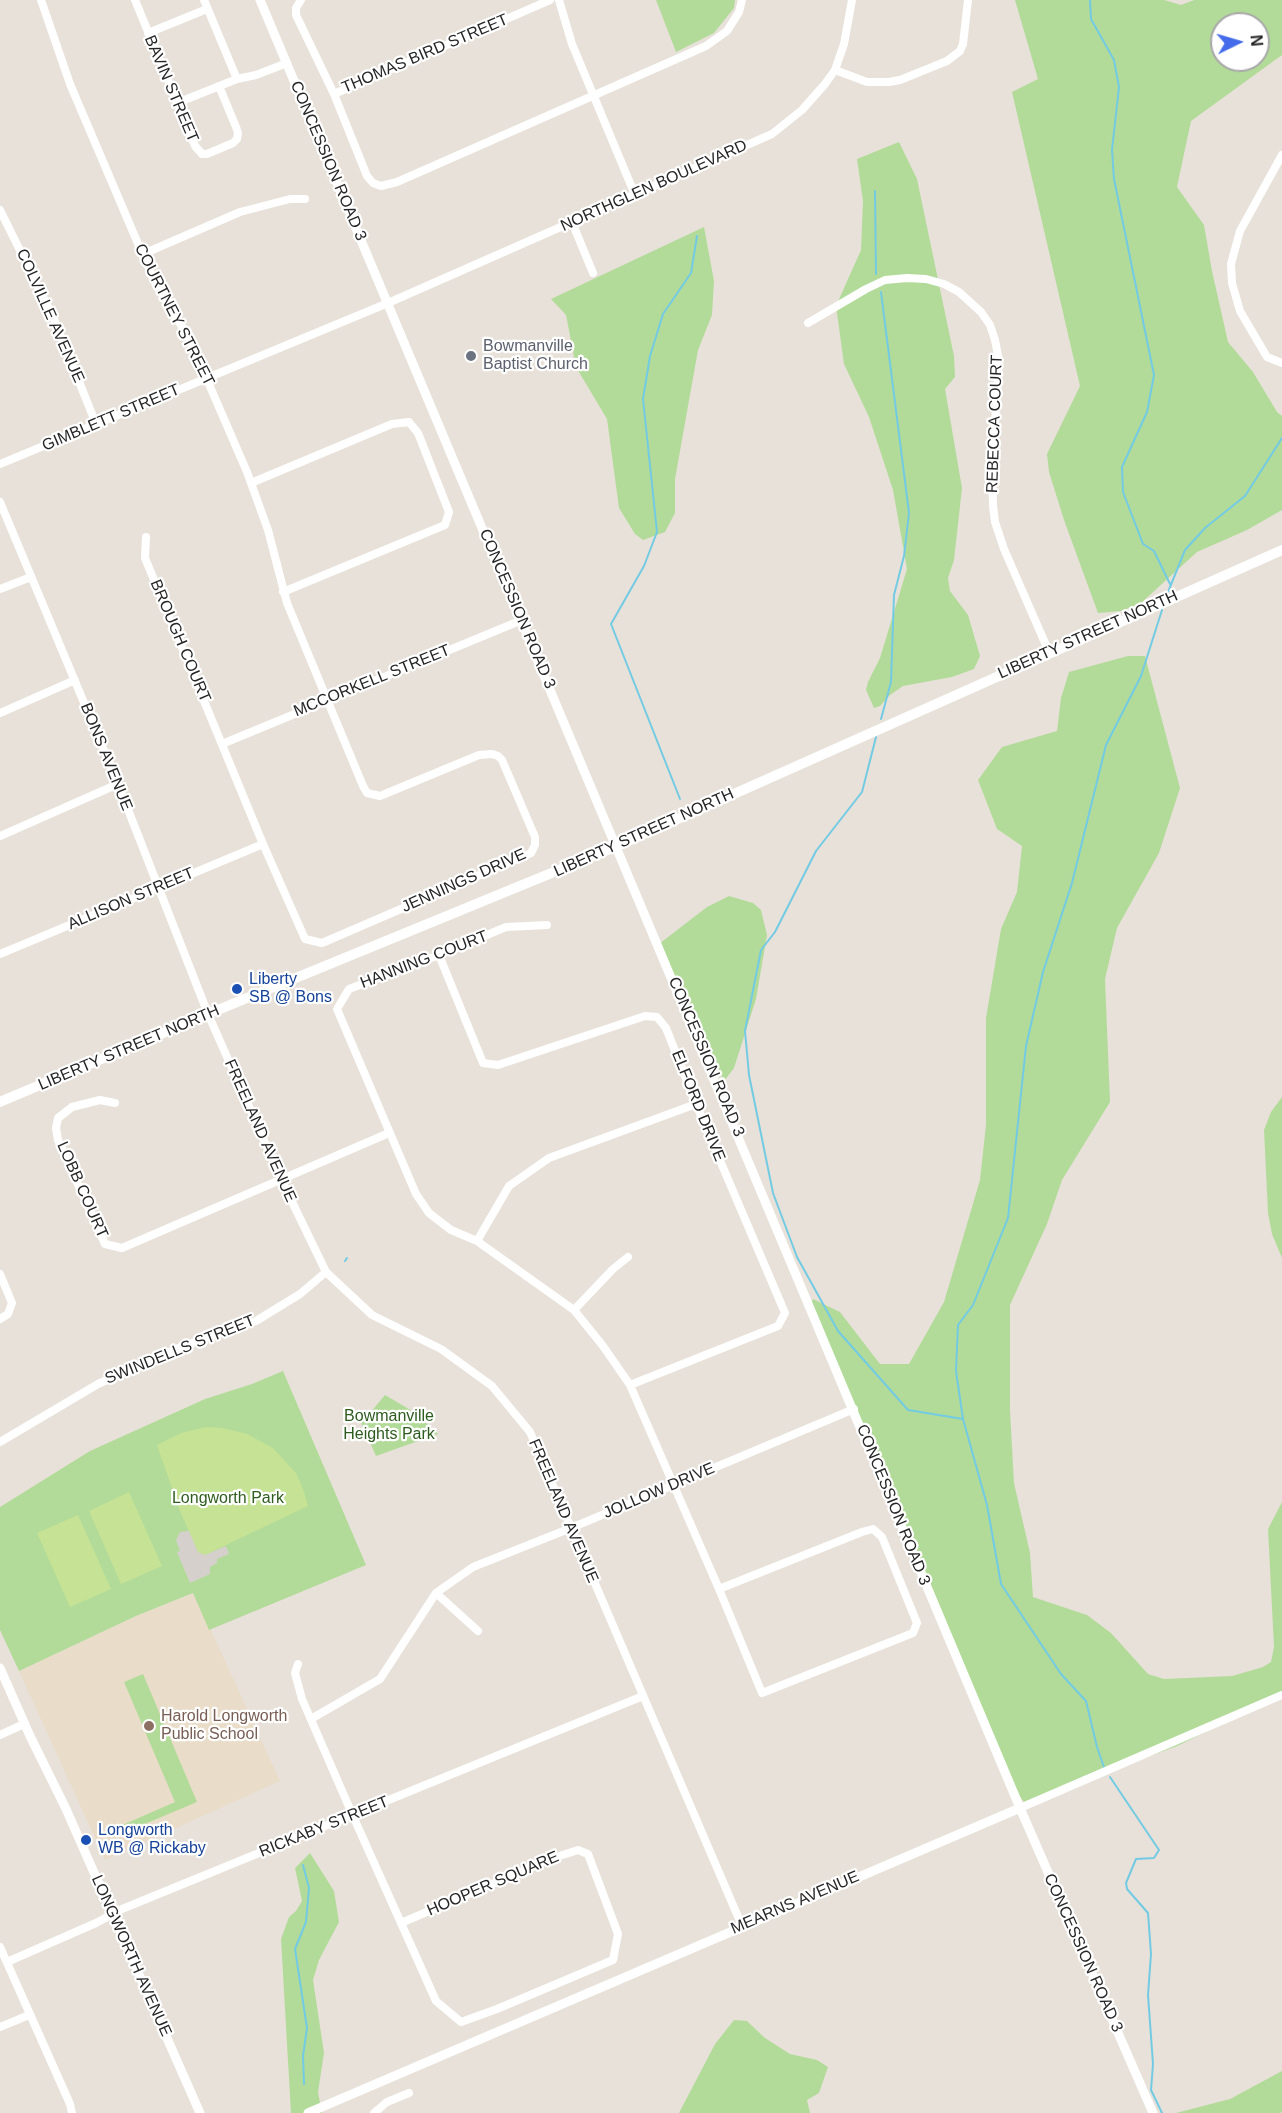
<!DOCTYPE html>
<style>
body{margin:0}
#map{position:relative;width:1282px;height:2113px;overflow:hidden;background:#e8e1d9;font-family:Arial,sans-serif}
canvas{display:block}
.north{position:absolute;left:1210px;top:12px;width:60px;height:60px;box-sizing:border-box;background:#fff;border:2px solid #a8a8a8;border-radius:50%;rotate:85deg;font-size:16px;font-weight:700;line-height:24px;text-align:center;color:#262626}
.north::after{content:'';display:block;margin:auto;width:21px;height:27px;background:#446bea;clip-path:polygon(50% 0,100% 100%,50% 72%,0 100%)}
</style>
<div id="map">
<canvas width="1282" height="2113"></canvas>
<div class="north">N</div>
</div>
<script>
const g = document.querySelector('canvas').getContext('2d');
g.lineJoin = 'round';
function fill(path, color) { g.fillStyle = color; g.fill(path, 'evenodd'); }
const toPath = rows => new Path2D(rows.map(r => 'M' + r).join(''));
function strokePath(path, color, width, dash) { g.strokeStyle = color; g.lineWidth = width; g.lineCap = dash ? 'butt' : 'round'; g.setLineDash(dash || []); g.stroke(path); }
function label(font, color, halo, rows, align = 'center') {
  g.font = font + ' Arial,sans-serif'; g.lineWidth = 4.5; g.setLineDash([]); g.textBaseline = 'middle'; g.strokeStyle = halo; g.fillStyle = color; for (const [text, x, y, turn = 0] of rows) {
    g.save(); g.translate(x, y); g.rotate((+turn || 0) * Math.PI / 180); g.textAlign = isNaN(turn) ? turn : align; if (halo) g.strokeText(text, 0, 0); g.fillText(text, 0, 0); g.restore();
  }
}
const education = toPath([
 [194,1593,280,1781,105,1860,19,1671,136,1616]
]);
const green = toPath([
 [656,0,735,0,734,8,714,33,676,52],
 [1015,0,1164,0,1181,5,1194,0,1282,0,1282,55,1191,121,1177,187,1204,225,1212,271,1228,342,1253,372,1277,412,1282,416,1282,510,1247,530,1197,552,1140,604,1121,611,1098,613,1064,520,1049,472,1047,454,1080,386,1012,92,1038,79],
 [1222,24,1258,24,1258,60,1222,60],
 [899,142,917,179,954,356,955,377,945,389,962,488,954,560,948,578,950,591,968,615,980,656,974,669,952,677,903,686,890,695,880,706,874,708,866,690,868,682,880,658,907,569,893,490,869,417,844,364,836,306,861,250,863,201,857,159],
 [704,227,714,281,712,315,698,350,675,479,675,513,665,532,643,540,635,534,619,508,607,419,576,367,566,315,551,299],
 [1128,656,1145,656,1180,788,1159,853,1117,928,1105,979,1110,1102,1062,1180,1047,1224,1010,1305,1010,1411,1014,1483,1030,1553,1033,1597,1087,1615,1111,1633,1148,1674,1164,1679,1232,1676,1263,1667,1271,1662,1274,1647,1268,1529,1282,1502,1282,1695,1177,1746,1025,1803,1016,1792,807,1312,813,1299,840,1312,880,1364,909,1364,944,1302,980,1180,986,1125,986,1018,1001,929,1017,892,1022,846,997,829,978,780,1002,747,1057,731,1061,698,1069,672],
 [729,896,753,903,761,910,767,935,756,999,734,1068,724,1081,659,944,707,907],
 [1282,1097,1282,1258,1272,1234,1268,1213,1264,1130,1271,1112],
 [283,1371,366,1565,209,1630,193,1593,136,1616,19,1671,0,1630,0,1507,90,1451,205,1399,252,1384],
 [385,1395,414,1412,438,1434,376,1456,359,1418,370,1413],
 [143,1674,197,1802,114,1837,111,1830,175,1802,124,1682],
 [310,1853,334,1891,339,1922,319,1960,313,1980,324,2053,318,2092,322,2113,291,2113,281,1939,289,1917,296,1911,302,1901,295,1868],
 [734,2020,747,2021,765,2038,790,2054,817,2060,828,2067,819,2093,807,2100,810,2113,679,2113,715,2044],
 [1282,2071,1282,2112,1280,2113,1176,2113,1230,2099]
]);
const pitch = toPath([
 [206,1427,223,1428,247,1434,273,1448,296,1473,303,1489,308,1506,205,1555,198,1552,180,1511,157,1445,181,1433],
 [129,1492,162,1566,121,1584,89,1511],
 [78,1515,111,1589,70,1607,37,1533]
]);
const plaza = toPath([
 [189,1531,198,1552,205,1555,226,1546,229,1554,217,1559,217,1563,210,1567,210,1574,190,1583,177,1552,180,1551,176,1540,180,1532]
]);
const stream = toPath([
 [1090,0,1091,19,1114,60,1119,87,1112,150,1114,179,1154,375,1147,412,1122,467,1123,492,1143,544,1154,551,1170,584],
 [875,191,876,274],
 [1168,592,1185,550,1205,528,1245,496,1282,438],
 [881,719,891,682,894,595,904,556,909,513,881,292],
 [876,737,862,792,816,851,775,932,761,950,745,1031,749,1075,773,1193,797,1257,838,1331,908,1410,963,1419],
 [680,799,611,624,644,566,657,532,643,399,650,356,663,314,691,273,697,236],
 [345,1261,347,1258],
 [1105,1770,1097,1747,1086,1701,1061,1674,1001,1584,987,1505,963,1419,956,1371,958,1325,973,1305,1008,1218,1026,1046,1043,972,1072,883,1106,745,1141,676,1162,610],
 [1110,1777,1159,1850,1154,1858,1136,1859,1126,1883,1127,1889,1148,1913,1151,1954,1148,1995,1153,2064,1151,2090,1162,2113],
 [303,1865,309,1888,306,1922,295,1949,307,2028,303,2056,304,2084]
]);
const minor = toPath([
 [41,0,70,84,139,246,156,285,189,338,247,472,268,530,287,603,363,786,367,793,380,796,479,755,492,754,498,756,502,760,535,837,535,845,531,853,322,943,305,939,263,844,145,558,146,537],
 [135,0,195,146,202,154,207,154,233,143,237,139,238,133,236,127,219,86],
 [204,0,237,79,256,75,287,63],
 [301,0,296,8,296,15,334,94,367,176,373,183,381,186,397,182,706,46,727,31,739,12,742,0],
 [559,0,572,44,635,195],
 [148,33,207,9],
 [835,70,867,82,889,82,900,80,947,61,960,51,963,44,968,0],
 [334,94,550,0],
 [177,103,237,79],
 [1282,155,1240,231,1231,264,1232,283,1240,311,1267,357,1282,363],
 [0,210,54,319,96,424],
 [572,222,593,273],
 [143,254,240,212,290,199,305,199],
 [808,323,866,289,885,280,907,278,926,279,944,284,959,292,981,312,990,325,995,340,999,361,992,471,993,506,995,522,1004,549,1049,652],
 [0,464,388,303,772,134,802,110,825,84,835,70,844,44,852,0],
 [251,483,392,424,409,422,418,433,449,512,445,525,283,592],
 [0,502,118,784,208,1014,281,1179,326,1272,372,1315,441,1349,492,1386,530,1432,742,1926],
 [0,589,31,577],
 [0,713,75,680],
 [222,744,522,620],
 [0,836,118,784],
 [547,925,506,927,439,955,349,989,337,1009,416,1194,429,1213,451,1230,477,1241,574,1310,603,1346,630,1385,719,1589,762,1693,913,1633,917,1623,882,1537,873,1529,862,1532,719,1589],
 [0,954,263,844],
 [439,955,483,1063,498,1065,645,1016,657,1017,666,1028,696,1104,785,1313,778,1326,630,1385],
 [115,1103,100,1100,72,1107,58,1118,56,1128,58,1140,105,1244,122,1248,389,1133],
 [477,1241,509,1186,549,1158,696,1104],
 [0,1274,12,1303,8,1314,0,1319],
 [574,1310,613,1269,628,1257],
 [0,1442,98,1384,181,1347,256,1321,300,1294,326,1272],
 [436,1593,478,1631],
 [298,1664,295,1673,302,1699,353,1816,436,2001,461,2022,497,2009,613,1960,618,1934,588,1854,578,1850,553,1858,401,1923],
 [311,1719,380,1679,436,1593,473,1567,571,1528,854,1409],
 [0,1735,24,1724],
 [1020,1808,1282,1695],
 [0,1947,70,2104,72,2113],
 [7,1962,96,1923,122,1909,643,1696],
 [0,2027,29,2015],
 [374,2113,387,2102,409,2093]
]);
const tertiary = toPath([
 [260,0,1020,1808,1153,2113],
 [0,1668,30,1736,66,1809,200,2113],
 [308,2113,1020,1808]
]);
const secondary = toPath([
 [0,1102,208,1014,617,846,1282,550]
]);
const markers = [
 [471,356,6,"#6b7280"],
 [237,989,6,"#1a4fb4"],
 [149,1726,6,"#8d6e63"],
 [86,1840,6,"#1a4fb4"]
];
const streetNames = [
 ["THOMAS BIRD STREET",425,54,-23],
 ["BAVIN STREET",171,89,67],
 ["CONCESSION ROAD 3",328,161,67],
 ["NORTHGLEN BOULEVARD",654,186,-24],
 ["COURTNEY STREET",174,315,63],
 ["COLVILLE AVENUE",50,316,66],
 ["GIMBLETT STREET",111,418,-23],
 ["REBECCA COURT",995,424,-88],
 ["CONCESSION ROAD 3",517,609,67],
 ["LIBERTY STREET NORTH",1088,635,-24],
 ["BROUGH COURT",180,641,67],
 ["MCCORKELL STREET",372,681,-22],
 ["BONS AVENUE",106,757,68],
 ["LIBERTY STREET NORTH",644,833,-24],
 ["JENNINGS DRIVE",464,881,-24],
 ["ALLISON STREET",131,899,-23],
 ["HANNING COURT",424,960,-21],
 ["LIBERTY STREET NORTH",129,1048,-23],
 ["CONCESSION ROAD 3",706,1057,67],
 ["ELFORD DRIVE",698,1106,68],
 ["FREELAND AVENUE",260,1131,66],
 ["LOBB COURT",82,1190,66],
 ["SWINDELLS STREET",180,1350,-22],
 ["JOLLOW DRIVE",659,1491,-23],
 ["CONCESSION ROAD 3",893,1505,68],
 ["FREELAND AVENUE",563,1511,67],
 ["RICKABY STREET",324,1827,-22],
 ["HOOPER SQUARE",493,1884,-23],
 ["MEARNS AVENUE",795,1903,-23],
 ["CONCESSION ROAD 3",1083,1953,66],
 ["LONGWORTH AVENUE",131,1956,66]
];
const worshipNames = [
 ["Bowmanville",483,347],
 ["Baptist Church",483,365]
];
const transitNames = [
 ["Liberty",249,980],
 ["SB @ Bons",249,998],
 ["Longworth",98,1831],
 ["WB @ Rickaby",98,1849]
];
const parkNames = [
 ["Bowmanville",389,1417],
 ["Heights Park",389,1435],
 ["Longworth Park",228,1499]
];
const educationNames = [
 ["Harold Longworth",161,1717],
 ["Public School",161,1735]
];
fill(education, '#e9ddc9');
fill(green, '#b2db99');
fill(pitch, '#c5e295');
fill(plaza, '#d5d0cb');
strokePath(stream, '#73cbe3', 2);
strokePath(minor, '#fff', 8);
strokePath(tertiary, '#fff', 9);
strokePath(secondary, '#fff', 10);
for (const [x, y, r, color] of markers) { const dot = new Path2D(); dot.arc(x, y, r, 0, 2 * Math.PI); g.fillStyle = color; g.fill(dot); strokePath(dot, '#fff', 2); }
label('16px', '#262626', '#fff', streetNames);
label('16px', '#5b616d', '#fff', worshipNames, 'left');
label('16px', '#164399', '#fff', transitNames, 'left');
label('16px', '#2e5c1e', '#fff', parkNames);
label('16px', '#785e54', '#fff', educationNames, 'left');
</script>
